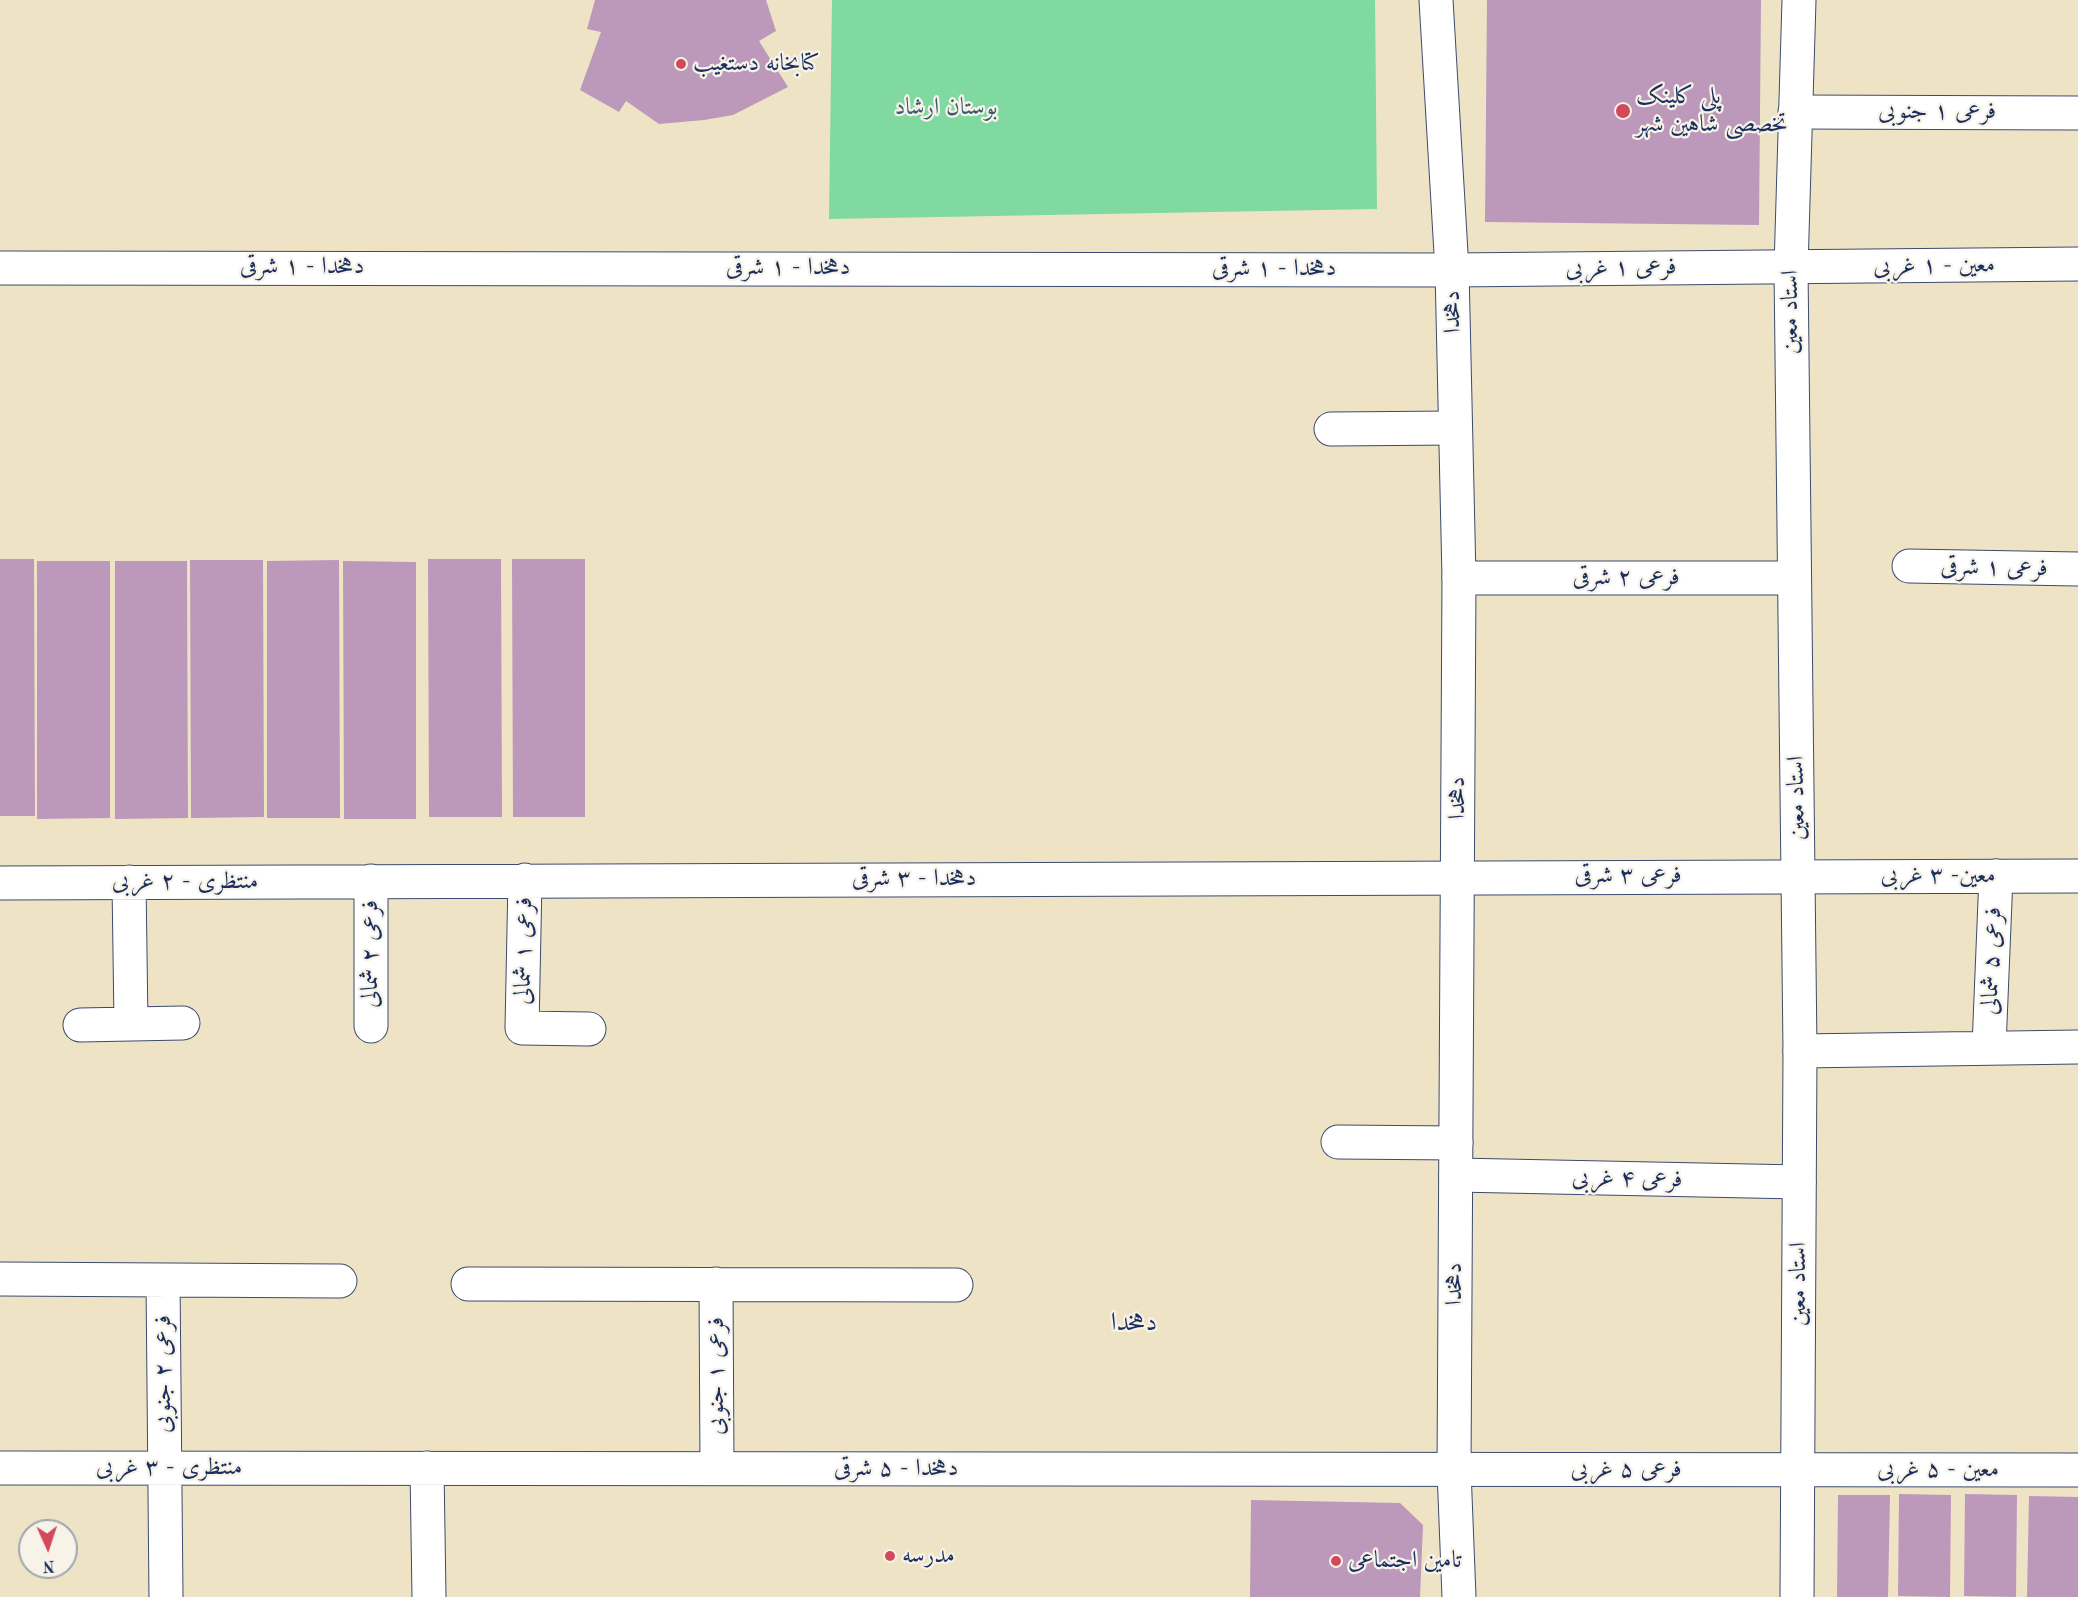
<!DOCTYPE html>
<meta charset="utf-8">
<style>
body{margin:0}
#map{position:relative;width:2078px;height:1597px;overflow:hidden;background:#efe3c6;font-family:"Old Standard TT",serif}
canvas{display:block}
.north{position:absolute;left:18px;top:1519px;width:60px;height:60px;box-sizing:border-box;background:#f7f3e8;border:2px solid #9fa5b1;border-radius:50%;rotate:177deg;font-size:16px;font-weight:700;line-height:24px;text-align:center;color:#1b2f5e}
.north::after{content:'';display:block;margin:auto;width:21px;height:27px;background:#d1495b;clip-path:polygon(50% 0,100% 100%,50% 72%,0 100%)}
</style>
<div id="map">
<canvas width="2078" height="1597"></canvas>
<div class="north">N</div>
</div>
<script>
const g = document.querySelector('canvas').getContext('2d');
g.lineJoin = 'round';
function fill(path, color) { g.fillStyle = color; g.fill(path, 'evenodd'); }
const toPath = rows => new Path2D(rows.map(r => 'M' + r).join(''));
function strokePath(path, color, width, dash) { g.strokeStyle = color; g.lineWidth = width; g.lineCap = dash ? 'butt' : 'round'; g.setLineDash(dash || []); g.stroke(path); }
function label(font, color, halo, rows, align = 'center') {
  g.font = font + ' "Old Standard TT",Amiri,serif'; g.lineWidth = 4.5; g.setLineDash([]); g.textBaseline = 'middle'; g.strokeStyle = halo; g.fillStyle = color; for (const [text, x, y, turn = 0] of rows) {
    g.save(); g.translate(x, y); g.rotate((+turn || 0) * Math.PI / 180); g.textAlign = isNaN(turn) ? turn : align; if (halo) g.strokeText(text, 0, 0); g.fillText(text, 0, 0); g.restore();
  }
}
const green = toPath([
 [832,0,1375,0,1377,209,829,219]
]);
const building = toPath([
 [595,0,766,0,776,31,759,41,788,87,733,115,704,120,659,124,626,101,619,112,580,90,601,32,587,29],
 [1487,0,1761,0,1759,225,1485,222],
 [0,559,34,559,35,816,0,816],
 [428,559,501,559,502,817,429,817],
 [512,559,585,559,585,817,513,817],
 [190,560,263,560,264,817,191,818],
 [339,560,340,818,267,818,267,561],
 [37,561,110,561,110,818,37,819],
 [115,561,187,561,188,818,115,819],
 [343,561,416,562,416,819,344,819],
 [1899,1494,1951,1495,1950,1597,1898,1596],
 [1965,1494,2017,1495,2016,1597,1964,1596],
 [1838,1495,1890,1495,1888,1597,1837,1597],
 [2029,1496,2078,1497,2078,1597,2027,1597],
 [1251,1500,1400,1503,1423,1525,1420,1597,1250,1597]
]);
const minor = toPath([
 [1795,112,2078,113],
 [0,268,1452,270,2078,264],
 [1331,429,1455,428],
 [1909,566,2078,569],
 [1459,578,1792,578],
 [525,880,522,1028,589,1029],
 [371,881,371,1026],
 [129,882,131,1024],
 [0,883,2078,876],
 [80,1025,183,1023],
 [1989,1047,1996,876],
 [1800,1051,2078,1047],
 [1338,1142,1456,1143],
 [1456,1175,1799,1182],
 [0,1279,340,1281],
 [163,1280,166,1597],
 [468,1284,956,1285],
 [716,1284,717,1468],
 [0,1468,2078,1470],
 [427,1468,429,1597]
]);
const tertiary = toPath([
 [1436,0,1452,270,1459,578,1454,1470,1459,1597],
 [1797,1597,1800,1051,1791,268,1799,0]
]);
const markers = [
 [681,64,6,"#d1495b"],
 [1623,111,8,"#d1495b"],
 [890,1556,6,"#d1495b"],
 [1336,1561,6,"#d1495b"]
];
const poiNames = [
 ["کتابخانه دستغیب",693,64],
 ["پلی کلینک",1636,97],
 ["تخصصی شاهین شهر",1636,125],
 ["مدرسه",902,1556],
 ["تامین اجتماعی",1348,1561]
];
const parkNames = [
 ["بوستان ارشاد",946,108]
];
const streetNames = [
 ["فرعی ۱ جنوبی",1937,112],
 ["معین - ۱ غربی",1934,266,-1],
 ["دهخدا - ۱ شرقی",302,267],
 ["دهخدا - ۱ شرقی",788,268],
 ["فرعی ۱ غربی",1621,268,-1],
 ["دهخدا - ۱ شرقی",1274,269],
 ["دهخدا",1453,312,-91],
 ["استاد معین",1791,312,-90],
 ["فرعی ۱ شرقی",1994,568,1],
 ["فرعی ۲ شرقی",1626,578],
 ["دهخدا",1458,798,-90],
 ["استاد معین",1797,798,-91],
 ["فرعی ۳ شرقی",1628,876],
 ["معین- ۳ غربی",1938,876],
 ["دهخدا - ۳ شرقی",914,879],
 ["منتظری - ۲ غربی",185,882],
 ["فرعی ۱ شمالی",524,951,-89],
 ["فرعی ۲ شمالی",371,954,-90],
 ["فرعی ۵ شمالی",1992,961,-88],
 ["فرعی ۴ غربی",1627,1179,1],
 ["دهخدا",1455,1284,-90],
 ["استاد معین",1799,1284,-90],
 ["فرعی ۲ جنوبی",164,1374,-90],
 ["فرعی ۱ جنوبی",717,1376,-90],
 ["منتظری - ۳ غربی",169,1468],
 ["دهخدا - ۵ شرقی",896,1469],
 ["فرعی ۵ غربی",1626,1470],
 ["معین - ۵ غربی",1938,1470]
];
const neighbourhoodNames = [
 ["دهخدا",1134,1323]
];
fill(green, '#7fd9a0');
fill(building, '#bc98ba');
strokePath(minor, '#3b4a6e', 35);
strokePath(tertiary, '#3b4a6e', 35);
strokePath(minor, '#fff', 33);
strokePath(tertiary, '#fff', 33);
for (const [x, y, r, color] of markers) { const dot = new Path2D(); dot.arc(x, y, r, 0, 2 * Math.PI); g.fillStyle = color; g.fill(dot); strokePath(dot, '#f7f3e8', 2); }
label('24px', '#1b2f5e', '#f7f3e8', poiNames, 'left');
label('24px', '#345a6e', '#f7f3e8', parkNames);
label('24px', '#1b2f5e', '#f7f3e8', streetNames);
label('26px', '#1b2f5e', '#f7f3e8', neighbourhoodNames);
</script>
